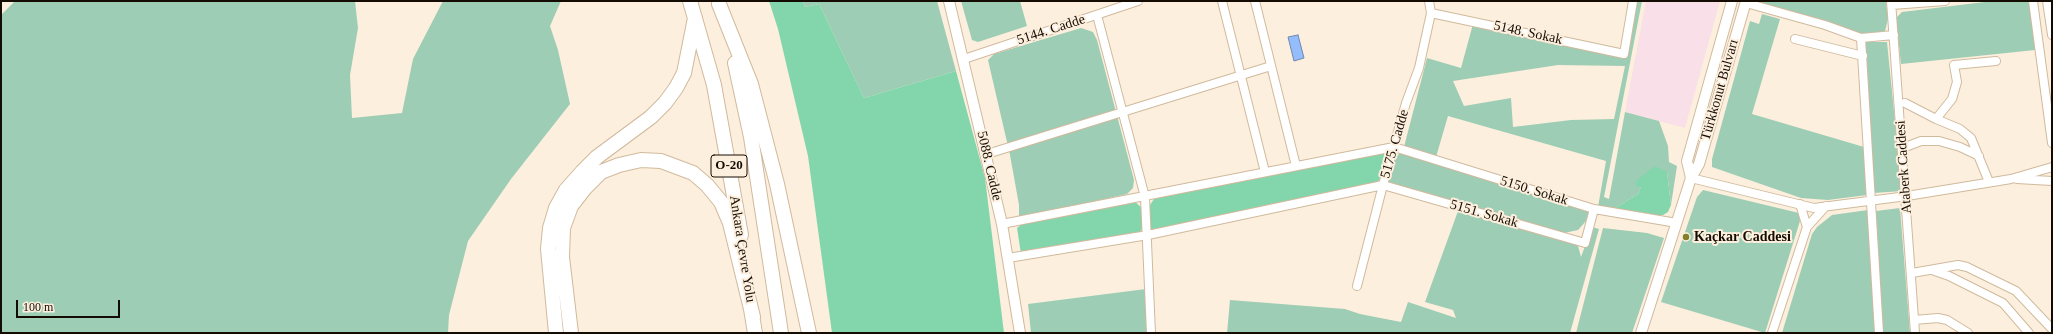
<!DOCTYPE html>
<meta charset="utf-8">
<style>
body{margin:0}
#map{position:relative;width:2053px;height:334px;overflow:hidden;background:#fdefdd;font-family:Georgia,serif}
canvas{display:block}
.frame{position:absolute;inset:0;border:2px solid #140c03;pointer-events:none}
.scale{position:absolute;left:16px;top:300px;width:104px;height:18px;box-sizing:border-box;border:2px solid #140c03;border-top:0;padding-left:5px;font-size:12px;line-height:14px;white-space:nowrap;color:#140c03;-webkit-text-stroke:3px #fdefdd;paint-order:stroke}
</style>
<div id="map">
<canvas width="2053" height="334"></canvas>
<div class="frame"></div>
<div class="scale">100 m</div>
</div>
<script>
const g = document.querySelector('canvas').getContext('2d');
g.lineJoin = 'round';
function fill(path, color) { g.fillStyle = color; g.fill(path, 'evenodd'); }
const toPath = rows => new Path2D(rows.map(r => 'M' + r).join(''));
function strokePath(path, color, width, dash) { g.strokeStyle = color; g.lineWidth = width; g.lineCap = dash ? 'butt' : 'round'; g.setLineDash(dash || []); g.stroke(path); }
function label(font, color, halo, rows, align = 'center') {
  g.font = font + ' Georgia,serif'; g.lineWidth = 4; g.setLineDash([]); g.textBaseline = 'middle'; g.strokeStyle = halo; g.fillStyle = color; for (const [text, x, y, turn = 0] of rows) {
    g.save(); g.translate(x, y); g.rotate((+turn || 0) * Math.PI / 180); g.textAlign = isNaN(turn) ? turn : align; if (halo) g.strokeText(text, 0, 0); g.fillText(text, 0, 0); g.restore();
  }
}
const industrial = toPath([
 [1646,1,1720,1,1685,128,1625,112]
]);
const green = toPath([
 [15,1,355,1,358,28,350,75,352,118,402,113,413,59,443,1,561,1,550,26,558,50,570,104,511,179,468,241,449,315,448,333,1,333,1,15],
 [803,1,937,1,956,71,864,98,819,4,805,7],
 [961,1,1020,1,1027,26,978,42,972,40],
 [1637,1,1642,1,1604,197,1609,199,1625,112,1659,121,1668,146,1669,162,1677,166,1671,205,1667,172,1641,187,1638,194,1612,210,1598,207,1606,161,1448,116,1436,157,1404,147,1427,58,1461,68,1473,24,1627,55],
 [1558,65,1625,66,1614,119,1571,120,1513,127,1511,98,1464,106,1453,81],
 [1756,1,1886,1,1888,19,1885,31,1881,34,1860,34,1756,3],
 [1993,1,2029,1,2035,50,1901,64,1896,18,1902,12],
 [1762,14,1780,19,1752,114,1864,147,1867,195,1828,200,1801,198,1712,167,1712,159,1750,21,1759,24],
 [1081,28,1093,32,1097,40,1134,180,1133,188,1127,194,1019,218,1019,205,1010,155,988,60,994,54],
 [1865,42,1887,42,1902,191,1874,193],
 [1401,153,1589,211,1586,221,1578,230,1564,233,1389,182,1387,179,1396,156],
 [1703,190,1799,213,1800,221,1765,333,1661,302,1697,197],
 [1900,208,1910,333,1883,333,1876,211],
 [1868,210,1875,333,1782,333,1812,234,1817,227,1832,215],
 [1458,211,1577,242,1581,257,1592,227,1599,229,1570,333,1227,333,1230,300,1345,309,1360,314,1401,322,1408,302,1456,318,1453,310,1425,302],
 [1603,228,1647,233,1664,238,1632,333,1576,333],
 [1146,289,1149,333,1031,333,1028,304]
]);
const forest = toPath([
 [769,1,803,1,805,7,819,4,864,98,956,71,985,178,1004,333,832,333,808,156,778,29],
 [1379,151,1386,153,1388,156,1380,179,1375,184,1150,230,1148,208,1154,199],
 [1655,166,1667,172,1671,205,1668,212,1663,215,1655,215,1612,210,1638,194,1641,187,1636,186,1636,181],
 [1134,201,1141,207,1143,228,1139,233,1021,254,1017,228,1022,224]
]);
const water = toPath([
 [1298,35,1304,58,1294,61,1288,37,1298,35]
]);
const minor = toPath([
 [1222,1,1265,172],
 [1255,1,1296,166],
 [1891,1,1915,333],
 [2033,1,2052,143],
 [2047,1,2052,35],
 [1746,3,1825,25,1861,38,1894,35],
 [1892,5,1945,1],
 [1431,13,1624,54,1633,1],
 [1097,15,1145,197,1151,333],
 [1861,38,1879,333],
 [1795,39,1863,56],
 [964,59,1138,1],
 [1905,103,1936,119],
 [1908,146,1921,141,1939,141,1960,147,1979,156],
 [987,154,1271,66],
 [1691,178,1814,208,1907,196,2011,179,2052,167],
 [2017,179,2052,181],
 [1989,182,1971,138,1960,129,1936,119,1952,99,1957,82,1954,65,1996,61],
 [1002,224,1394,147,1594,209,1677,223],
 [1807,227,1826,206],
 [1008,258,1148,235,1383,185,1585,243,1594,209],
 [1932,270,1949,276,2003,303,2029,333],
 [1912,273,1958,265,1967,267,2016,291,2052,329],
 [1357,286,1383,185,1406,103,1419,68,1431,13,1429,1],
 [1914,320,1938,318,1947,320,1968,333],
 [1772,333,1807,227,1800,204]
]);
const tertiary = toPath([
 [949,1,1002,224,1020,333],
 [1691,178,1687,161,1732,1],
 [1641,333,1691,178,1699,164,1746,1]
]);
const motorway = toPath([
 [690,1,714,85,741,235],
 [719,4,751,84,777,184,809,333],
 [735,63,751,137,781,333],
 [751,309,755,333],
 [556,333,548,249,550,228,556,208,566,190,582,172,597,157,651,117,665,103,676,88,684,73,695,18],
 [571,333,562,257,563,228,571,206,585,188,601,172,619,165,641,160,661,161,693,173,707,185,721,202,730,223,753,317]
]);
const markers = [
 [1686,237,4,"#828028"]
];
const shields = [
 [729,166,36]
];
const shieldNames = [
 ["O-20",729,166]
];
const streetNames = [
 ["5144. Cadde",1051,30,-18],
 ["5148. Sokak",1528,33,12],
 ["Türkkonut Bulvarı",1720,90,-74],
 ["5175. Cadde",1395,144,-74],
 ["5088. Cadde",989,166,77],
 ["Ataberk Caddesi",1904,167,-94],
 ["5150. Sokak",1534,191,17],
 ["5151. Sokak",1484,214,16],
 ["Ankara Çevre Yolu",742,249,81]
];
const poiNames = [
 ["Kaçkar Caddesi",1694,237]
];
fill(industrial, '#f9dfe7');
fill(green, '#9dcdb4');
fill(forest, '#83d5ac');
fill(water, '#95bdfc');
strokePath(water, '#6e88b1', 1);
strokePath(minor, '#d0ba9d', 10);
strokePath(tertiary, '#d0ba9d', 12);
strokePath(motorway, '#d0ba9d', 16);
strokePath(minor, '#fff', 8);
strokePath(tertiary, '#fff', 10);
strokePath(motorway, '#fff', 14);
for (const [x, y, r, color] of markers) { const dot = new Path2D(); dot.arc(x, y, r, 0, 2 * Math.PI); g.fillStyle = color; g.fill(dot); strokePath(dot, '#fdefdd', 1.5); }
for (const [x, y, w] of shields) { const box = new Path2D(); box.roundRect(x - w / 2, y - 11, w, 22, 3); g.fillStyle = '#fdefdd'; g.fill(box); strokePath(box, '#140c03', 1); }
label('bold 13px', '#140c03', null, shieldNames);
label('14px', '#140c03', '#fdefdd', streetNames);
label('bold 14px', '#140c03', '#fdefdd', poiNames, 'left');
</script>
